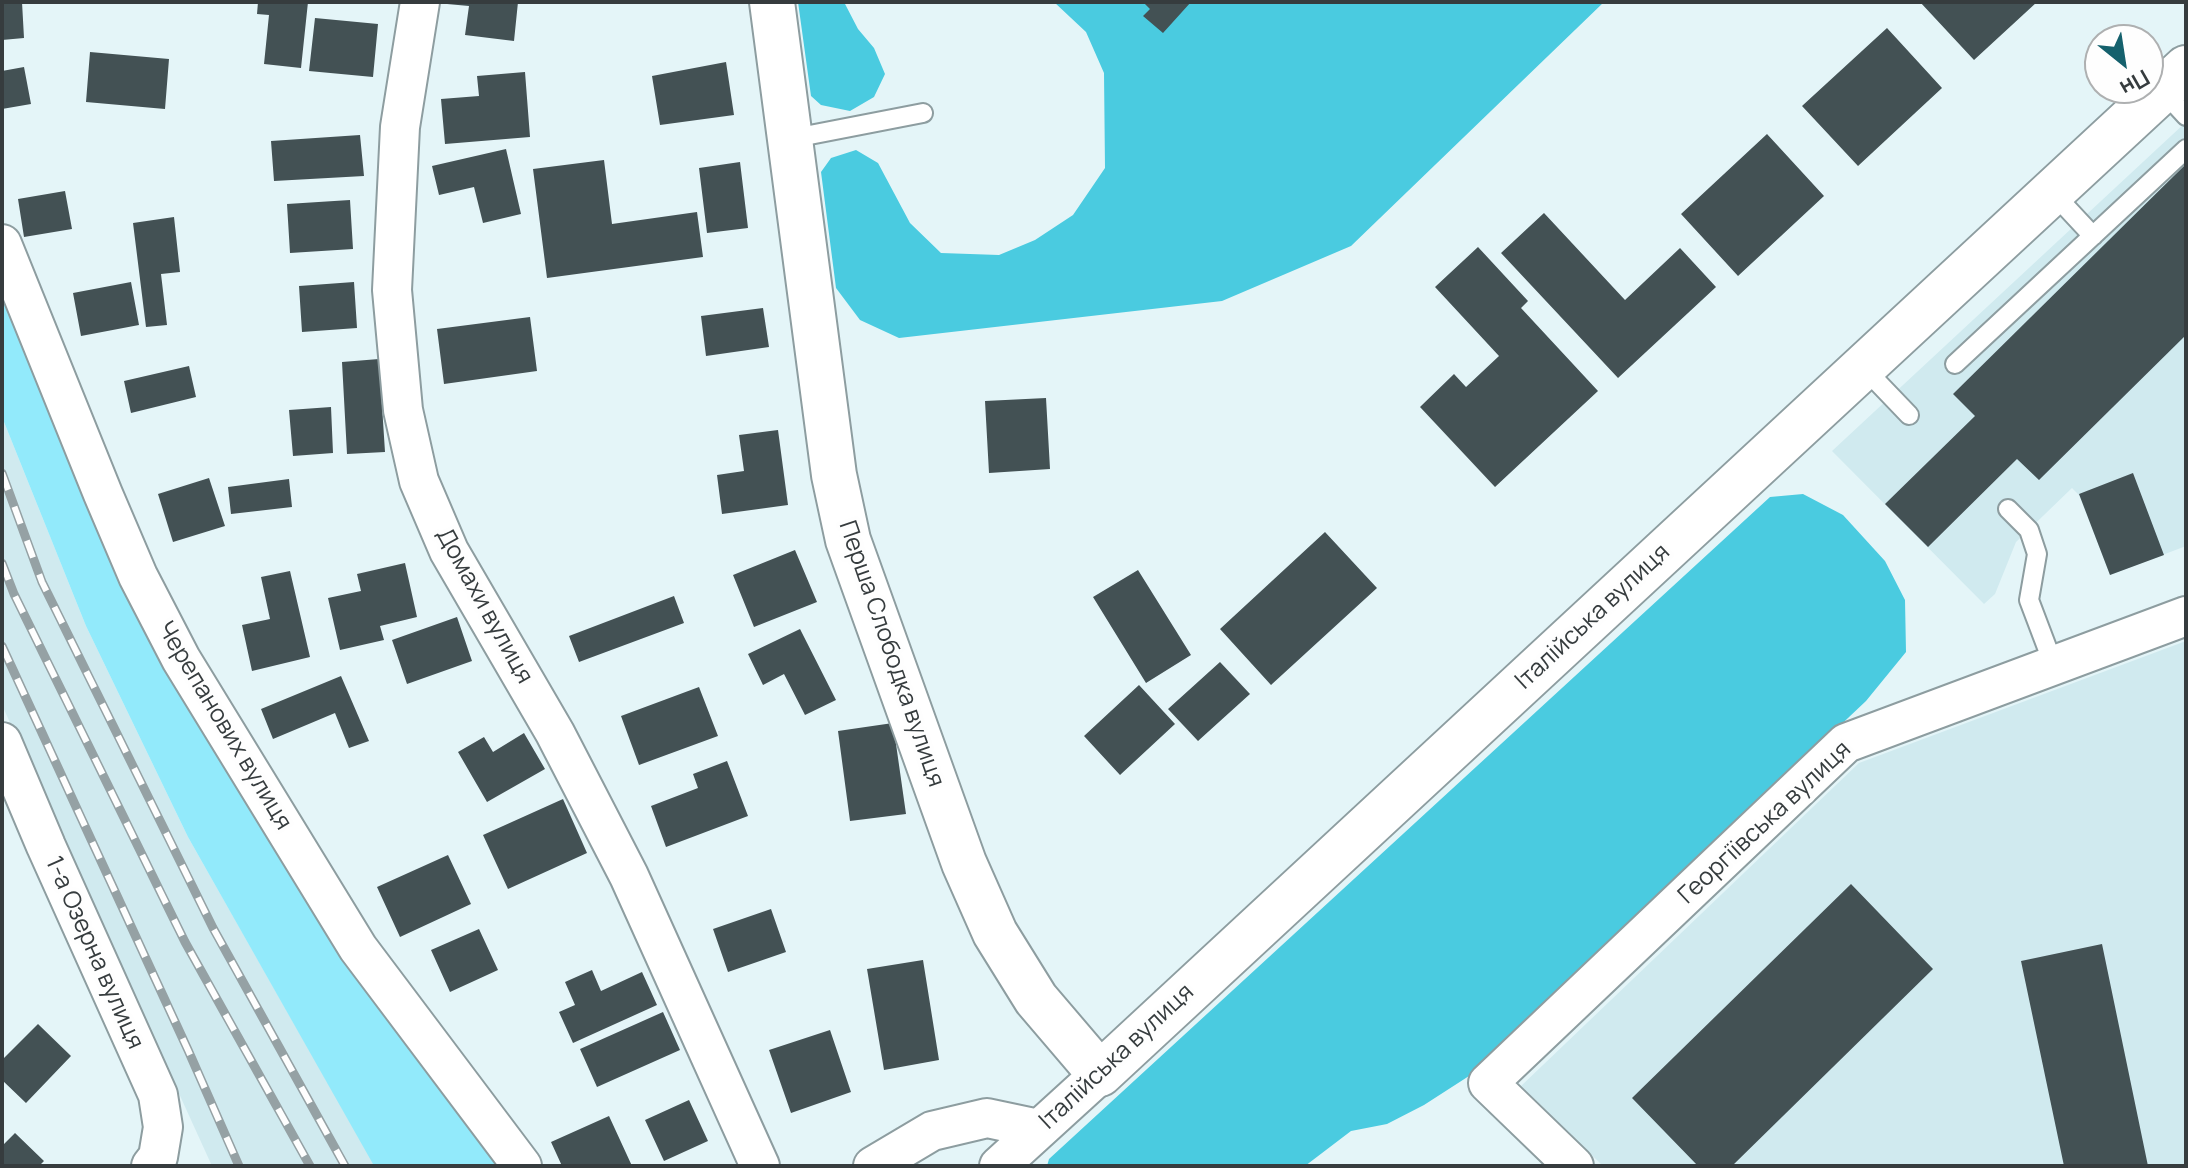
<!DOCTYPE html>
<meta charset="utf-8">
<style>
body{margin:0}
#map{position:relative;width:2188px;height:1168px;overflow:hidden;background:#e4f5f8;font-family:Manrope,sans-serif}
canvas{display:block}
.frame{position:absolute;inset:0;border:4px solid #363c3e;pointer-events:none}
.north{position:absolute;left:2084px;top:24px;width:80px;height:80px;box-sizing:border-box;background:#fefefe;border:2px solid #aeb0b1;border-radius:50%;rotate:150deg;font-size:22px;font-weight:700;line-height:32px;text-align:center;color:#363c3e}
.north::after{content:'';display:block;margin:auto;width:28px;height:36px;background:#15616d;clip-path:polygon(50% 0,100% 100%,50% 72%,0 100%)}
</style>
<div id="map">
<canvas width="2188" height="1168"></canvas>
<div class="frame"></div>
<div class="north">Пн</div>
</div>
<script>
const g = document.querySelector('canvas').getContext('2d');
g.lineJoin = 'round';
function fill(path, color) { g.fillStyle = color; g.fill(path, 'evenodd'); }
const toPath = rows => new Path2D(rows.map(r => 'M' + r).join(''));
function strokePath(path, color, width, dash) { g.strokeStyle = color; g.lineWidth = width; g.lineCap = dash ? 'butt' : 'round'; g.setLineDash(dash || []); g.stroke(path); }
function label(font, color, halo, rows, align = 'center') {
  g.font = font + ' Manrope,sans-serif'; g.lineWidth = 8; g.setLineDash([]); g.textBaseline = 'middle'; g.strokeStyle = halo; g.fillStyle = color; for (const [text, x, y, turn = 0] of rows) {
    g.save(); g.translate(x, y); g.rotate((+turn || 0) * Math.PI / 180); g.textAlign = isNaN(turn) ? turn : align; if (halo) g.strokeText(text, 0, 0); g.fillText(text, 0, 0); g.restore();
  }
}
const built = toPath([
 [2186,122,2186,546,2110,575,2079,495,2072,488,2016,542,1995,594,1984,604,1832,451],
 [2,417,86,626,188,837,375,1166,212,1166,2,705],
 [2186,641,2186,1166,1603,1166,1521,1086,1859,763]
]);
const green = toPath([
 [2,290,165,667,341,957,498,1166,375,1166,373,1164,188,837,86,626,2,417]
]);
const forest = toPath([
 [798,2,844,2,858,29,874,48,885,74,874,97,850,111,821,105,811,96],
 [1054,2,1604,2,1351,246,1222,301,899,338,860,320,836,288,821,172,831,158,856,150,878,163,910,223,941,253,999,255,1035,240,1073,215,1105,168,1104,73,1086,32],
 [1803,494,1843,515,1885,561,1905,600,1906,652,1866,701,1469,1076,1424,1105,1387,1124,1351,1131,1305,1166,1047,1166,1049,1159,1770,497]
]);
const building = toPath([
 [2,2,22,2,24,38,2,40],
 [258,2,308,2,301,68,264,64,269,15,257,14],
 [447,2,518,2,514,41,465,35,469,6,447,4],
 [1143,2,1191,2,1163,33,1143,16,1150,9],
 [1920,2,2037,2,1974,60],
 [315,18,378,24,373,77,309,71],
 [1887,28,1942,88,1858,166,1802,106],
 [90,52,169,59,165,109,86,102],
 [726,62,734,115,660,125,652,76],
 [24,67,31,104,2,109,2,71],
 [525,72,530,137,445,144,441,99,479,96,477,76],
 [1767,134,1824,196,1738,276,1681,214],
 [360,135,364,176,274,181,271,141],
 [506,149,521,214,483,223,474,187,439,195,432,166],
 [604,160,612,224,697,212,703,257,547,278,533,169],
 [740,162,748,228,707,233,699,168],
 [2186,164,2186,335,2039,480,2017,459,1928,547,1885,504,1975,416,1953,394],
 [65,191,72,229,24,237,18,199],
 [350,200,353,249,290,253,287,204],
 [1544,213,1625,300,1680,248,1716,287,1618,378,1501,253],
 [174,217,180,272,161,274,167,325,146,327,133,223],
 [1478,247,1528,301,1521,308,1598,391,1495,487,1420,407,1454,374,1466,387,1499,356,1435,287],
 [131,282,139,325,81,336,73,293],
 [354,282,357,328,302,332,299,286],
 [763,308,769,347,706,356,701,316],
 [530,317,537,371,444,384,437,329],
 [379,359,385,452,347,454,342,362],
 [189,366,196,397,131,413,124,381],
 [1046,398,1050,469,989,473,985,401],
 [331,407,333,453,293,456,289,410],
 [778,430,788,505,722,514,717,475,744,471,739,435],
 [2133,473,2164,555,2110,575,2079,494],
 [209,478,225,526,173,542,158,494],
 [289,479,292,507,231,514,228,487],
 [1325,532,1377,588,1271,685,1220,629],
 [795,550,817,602,754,627,733,575],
 [405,563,417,617,380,626,384,640,340,650,328,598,361,591,357,574],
 [1138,570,1191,655,1146,683,1093,597],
 [290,571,310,657,252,671,242,625,270,619,261,577],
 [674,596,684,623,579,662,569,636],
 [457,617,472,661,407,684,392,640],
 [800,629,836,700,805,715,784,674,763,685,748,654],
 [1220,662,1250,694,1198,741,1168,709],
 [341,676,369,741,349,748,335,713,273,739,261,709],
 [1139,685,1175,724,1120,775,1084,736],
 [699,687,718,736,639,765,621,716],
 [893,723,906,814,850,821,838,731],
 [524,733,545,769,487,802,458,752,484,737,493,752],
 [727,761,748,816,666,847,651,806,698,788,693,774],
 [563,799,587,853,508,889,483,835],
 [448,855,471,904,400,937,377,887],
 [1851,884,1933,969,1732,1166,1698,1166,1632,1098],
 [771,909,786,952,728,972,713,929],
 [479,929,498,970,450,992,431,950],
 [2102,944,2148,1166,2064,1166,2021,961],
 [923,960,939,1060,884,1070,867,969],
 [592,970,601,991,642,972,657,1005,573,1043,559,1012,575,1005,565,982],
 [663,1012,680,1050,597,1087,580,1049],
 [38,1024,71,1056,26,1103,2,1080,2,1060],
 [830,1030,851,1092,791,1113,769,1050],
 [689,1100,708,1141,664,1161,645,1120],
 [609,1116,632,1166,562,1166,551,1142],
 [15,1133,44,1161,39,1166,2,1166,2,1146]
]);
const service = toPath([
 [2162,90,2186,116],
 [789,139,923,113],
 [2052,192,2093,236],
 [1955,364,2186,149],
 [1863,367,1909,415],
 [2008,509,2029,530,2037,554,2029,600,2054,666]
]);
const minor = toPath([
 [420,2,400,127,392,290,403,410,419,481,449,551,555,733,629,876,760,1166],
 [2,244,103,494,138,576,181,659,358,948,522,1166],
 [2,742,46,846,158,1095,163,1127,158,1157,151,1166],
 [873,1166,932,1131,987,1118,1039,1129],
 [999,1166,1100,1074],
 [1574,1166,1488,1083,1846,743,2186,616]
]);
const tertiary = toPath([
 [772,2,834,475,848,540,964,863,995,933,1036,999,1100,1074,2186,68]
]);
const rail = toPath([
 [2,473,42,582,213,928,345,1166],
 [2,563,14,594,185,942,310,1166],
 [2,646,188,1050,239,1166]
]);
const streetNames = [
 ["Домахи вулиця",484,606,61],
 ["Італійська вулиця",1593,617,-43],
 ["Перша Слободка вулиця",891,654,71],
 ["Черепанових вулиця",224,726,59],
 ["Георгіївська вулиця",1765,823,-43],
 ["1-а Озерна вулиця",94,953,66],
 ["Італійська вулиця",1117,1057,-43]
];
fill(built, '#d0eaef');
fill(green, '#92eafb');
fill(forest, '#4acbe0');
fill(building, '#435154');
strokePath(service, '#8d9da0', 22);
strokePath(minor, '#8d9da0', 42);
strokePath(tertiary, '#8d9da0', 48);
strokePath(service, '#fff', 18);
strokePath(minor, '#fff', 38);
strokePath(tertiary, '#fff', 44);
strokePath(rail, '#95a1a4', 9);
strokePath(rail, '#fefefe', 6, [18]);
label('24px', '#363c3e', '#fefefe', streetNames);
</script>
